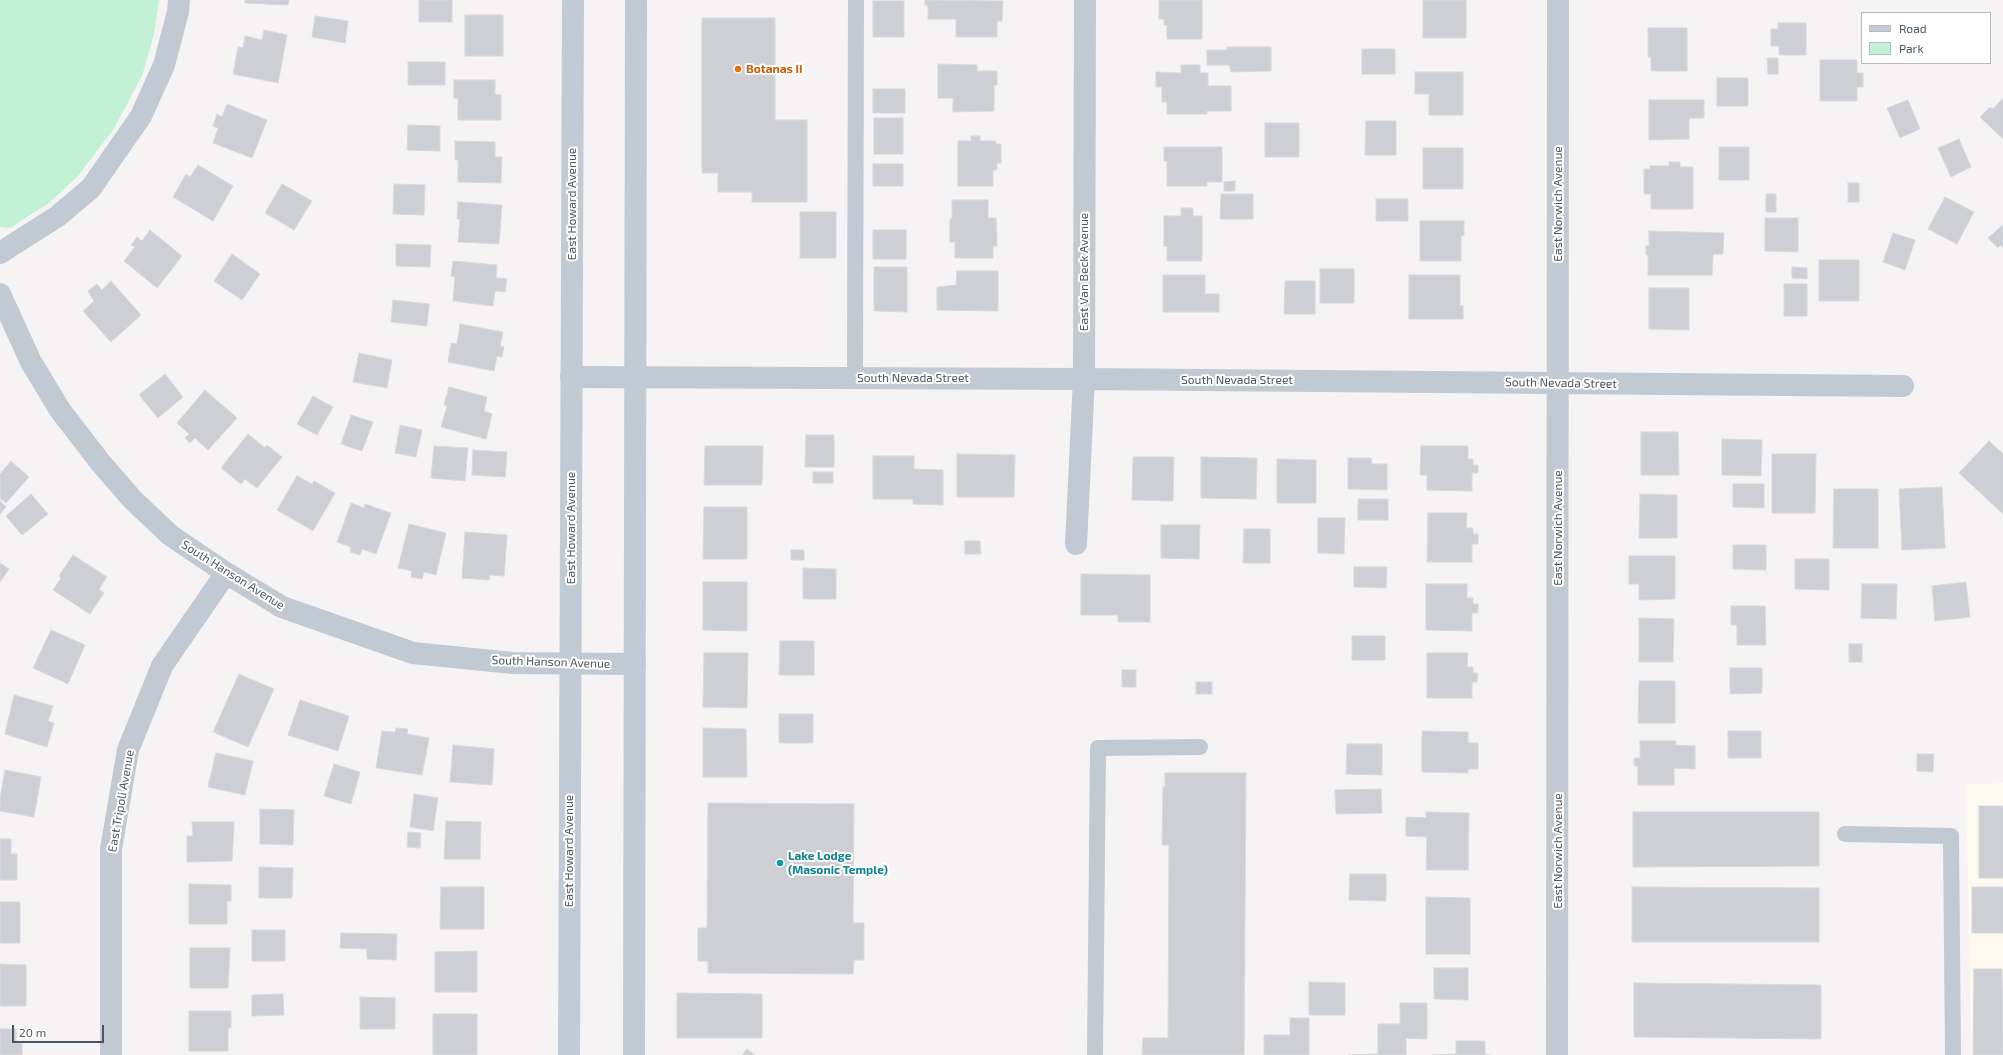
<!DOCTYPE html>
<style>
body{margin:0}
#map{position:relative;width:2003px;height:1055px;overflow:hidden;background:#f5f3f3;font-family:"Exo 2",sans-serif}
canvas{display:block}
.legend{position:absolute;left:1861px;top:12px;width:130px;height:52px;box-sizing:border-box;background:#fff;border:1px solid #b7bbc0;margin:0;padding:5px 7px;list-style:none;font-size:12px;color:#4a5661}
.legend li{display:flex;align-items:center;gap:8px;height:20px}
.legend b{width:20px;border:1px solid #b7bbc0}
.scale{position:absolute;left:12px;top:1025px;width:92px;height:18px;box-sizing:border-box;border:2px solid #4a5661;border-top:0;padding-left:5px;font-size:12px;line-height:14px;white-space:nowrap;color:#4a5661;-webkit-text-stroke:3px #fff;paint-order:stroke}
</style>
<div id="map">
<canvas width="2003" height="1055"></canvas>
<ul class="legend">
<li><b style="height:5px;background:#c1cbd6"></b>Road</li>
<li><b style="height:11px;background:#c3f1d5"></b>Park</li>
</ul>
<div class="scale">20 m</div>
</div>
<script>
const g = document.querySelector('canvas').getContext('2d');
g.lineJoin = 'round';
function fill(path, color) { g.fillStyle = color; g.fill(path, 'evenodd'); }
const toPath = rows => new Path2D(rows.map(r => 'M' + r).join(''));
function strokePath(path, color, width, dash) { g.strokeStyle = color; g.lineWidth = width; g.lineCap = dash ? 'butt' : 'round'; g.setLineDash(dash || []); g.stroke(path); }
function label(font, color, halo, rows, align = 'center') {
  g.font = font + ' "Exo 2",sans-serif'; g.lineWidth = 4; g.setLineDash([]); g.textBaseline = 'middle'; g.strokeStyle = halo; g.fillStyle = color; for (const [text, x, y, turn = 0] of rows) {
    g.save(); g.translate(x, y); g.rotate((+turn || 0) * Math.PI / 180); g.textAlign = isNaN(turn) ? turn : align; if (halo) g.strokeText(text, 0, 0); g.fillText(text, 0, 0); g.restore();
  }
}
const commercial = toPath([
 [2003,783,2003,1055,1971,1055,1966,784]
]);
const green = toPath([
 [0,0,159,0,154,34,142,76,113,130,78,176,49,203,10,228,0,227]
]);
const building = toPath([
 [245,0,289,0,288,5,245,3,245,0],
 [419,0,452,0,452,22,419,22,419,0],
 [925,0,1003,1,1002,21,997,21,997,37,956,37,956,19,928,19,928,5,925,5,925,0],
 [1159,0,1202,0,1202,39,1167,39,1167,25,1164,25,1164,19,1159,19,1159,0],
 [1423,0,1466,0,1466,38,1423,38,1423,0],
 [873,1,904,1,904,37,873,37,873,1],
 [465,15,503,15,503,56,465,56,465,15],
 [315,16,348,21,345,43,312,37,315,16],
 [702,18,775,18,775,120,807,120,807,202,752,202,752,192,718,192,718,173,702,173,702,18],
 [1778,23,1806,23,1806,55,1779,55,1779,46,1771,46,1771,29,1778,29,1778,23],
 [1648,28,1687,28,1687,71,1651,71,1651,57,1648,57,1648,28],
 [264,30,287,35,278,83,233,74,238,47,243,48,245,36,262,40,264,30],
 [1227,47,1271,47,1271,71,1231,72,1229,65,1207,65,1207,50,1227,50,1227,47],
 [1362,49,1395,49,1395,74,1362,74,1362,49],
 [1767,58,1778,58,1778,74,1768,74,1767,58],
 [1820,60,1857,60,1857,73,1863,73,1863,87,1857,87,1857,101,1820,101,1820,60],
 [408,62,445,62,445,85,408,85,408,62],
 [938,64,977,65,977,71,997,71,997,85,994,85,994,111,953,112,953,98,938,98,938,64],
 [1181,65,1200,65,1200,73,1208,73,1208,86,1231,86,1231,111,1207,111,1207,114,1167,114,1167,102,1162,102,1162,87,1156,87,1156,72,1181,73,1181,65],
 [1415,72,1463,72,1463,115,1429,115,1429,94,1415,94,1415,72],
 [1717,78,1748,78,1748,106,1717,106,1717,78],
 [454,80,495,80,495,94,501,95,501,120,458,120,458,98,454,98,454,80],
 [873,89,905,89,905,113,873,113,873,89],
 [2003,98,2003,139,1980,117,1990,107,1993,109,2003,98],
 [1649,100,1704,100,1704,118,1689,118,1689,139,1649,140,1649,100],
 [1908,100,1920,129,1900,138,1887,108,1908,100],
 [227,104,267,120,252,158,213,143,218,128,213,126,217,114,222,117,227,104],
 [874,118,903,118,903,154,874,154,874,118],
 [1366,121,1396,121,1396,155,1365,155,1366,121],
 [1265,123,1299,123,1299,157,1265,157,1265,123],
 [408,125,440,126,440,151,407,150,408,125],
 [971,136,980,136,980,141,996,141,996,144,1001,144,1001,163,997,163,997,170,993,170,993,186,958,186,958,141,971,141,971,136],
 [1959,139,1971,167,1951,177,1938,148,1959,139],
 [455,141,495,142,495,157,502,157,501,183,458,182,458,160,455,160,455,141],
 [1164,147,1222,147,1222,182,1207,182,1207,186,1167,186,1167,161,1164,161,1164,147],
 [1719,147,1749,147,1749,180,1719,180,1719,147],
 [1423,148,1463,148,1463,189,1423,189,1423,148],
 [1669,162,1680,162,1680,167,1693,167,1693,209,1651,209,1651,194,1644,194,1644,169,1650,169,1650,166,1669,166,1669,162],
 [873,164,903,164,903,186,873,186,873,164],
 [198,165,233,186,213,221,173,197,186,174,190,177,198,165],
 [1235,181,1235,191,1224,191,1224,182,1235,181],
 [1848,183,1859,183,1859,202,1848,202,1848,183],
 [282,184,312,201,294,230,265,213,282,184],
 [394,184,425,185,424,215,393,214,394,184],
 [1221,194,1253,194,1253,219,1220,219,1221,194],
 [1766,194,1776,194,1776,212,1766,212,1766,194],
 [1945,197,1974,212,1957,244,1928,229,1945,197],
 [1376,199,1408,199,1408,221,1376,221,1376,199],
 [952,200,988,200,988,218,996,218,997,246,993,246,993,258,955,258,955,242,950,242,950,219,952,219,952,200],
 [458,202,502,205,499,244,458,242,460,219,457,219,458,202],
 [1181,208,1193,208,1193,216,1202,216,1202,261,1167,261,1167,246,1164,247,1164,216,1181,216,1181,208],
 [800,212,836,212,836,258,800,258,800,212],
 [1765,218,1798,218,1798,252,1765,251,1765,218],
 [1420,221,1464,221,1464,235,1461,236,1461,261,1420,261,1420,221],
 [2003,225,2003,248,2001,245,1998,248,1988,238,2003,225],
 [150,230,182,256,157,288,124,261,135,247,131,245,137,237,142,241,150,230],
 [873,230,906,230,906,259,873,259,873,230],
 [1649,231,1724,233,1723,254,1713,254,1712,275,1648,275,1648,255,1646,255,1646,246,1649,246,1649,231],
 [1893,233,1915,240,1905,270,1883,262,1893,233],
 [396,244,431,245,430,267,396,266,396,244],
 [232,254,260,274,242,300,214,281,232,254],
 [1819,260,1859,260,1859,301,1819,301,1819,260],
 [453,261,497,265,496,278,507,279,505,292,495,291,493,306,453,301,455,277,451,276,453,261],
 [874,267,907,267,907,312,874,311,874,267],
 [1792,267,1807,268,1807,279,1792,278,1792,267],
 [1320,269,1354,269,1354,303,1320,303,1320,269],
 [957,271,998,271,998,311,937,310,937,287,956,285,957,271],
 [1163,275,1205,275,1205,294,1219,294,1219,312,1163,312,1163,275],
 [1409,275,1460,275,1460,306,1463,305,1463,319,1409,319,1409,275],
 [111,281,141,315,111,342,83,311,94,301,88,291,97,284,102,290,111,281],
 [1285,281,1315,281,1315,314,1284,314,1285,281],
 [1784,284,1807,284,1807,316,1784,316,1784,284],
 [1649,288,1689,288,1689,330,1649,329,1649,288],
 [393,300,429,304,427,326,391,322,393,300],
 [460,324,503,332,500,346,504,347,502,357,497,356,494,371,448,362,451,343,457,344,460,324],
 [359,353,392,360,387,388,353,382,359,353],
 [165,374,183,397,158,418,139,395,165,374],
 [449,387,487,397,484,411,492,414,486,439,441,427,447,406,444,405,449,387],
 [205,390,237,418,208,450,195,438,190,443,185,438,189,434,177,423,205,390],
 [313,396,333,407,317,435,297,424,313,396],
 [351,415,373,422,362,451,341,444,351,415],
 [400,425,422,430,416,457,395,453,400,425],
 [1641,432,1678,432,1679,475,1641,475,1641,432],
 [248,434,265,448,267,445,282,457,257,488,245,479,241,484,221,468,248,434],
 [806,435,834,435,834,467,805,467,806,435],
 [1722,439,1762,440,1761,476,1722,475,1722,439],
 [1989,441,2003,454,2003,514,1959,473,1989,441],
 [434,446,468,448,465,481,431,478,434,446],
 [705,446,763,446,762,485,704,485,705,446],
 [1421,446,1468,446,1468,459,1473,459,1473,465,1478,465,1478,473,1472,473,1472,491,1427,490,1427,475,1420,475,1421,446],
 [473,450,507,452,505,477,472,475,473,450],
 [957,454,1015,455,1014,497,957,497,957,454],
 [1772,454,1816,454,1815,513,1772,513,1772,454],
 [873,456,914,456,914,469,943,470,943,505,913,504,913,499,873,499,873,456],
 [1133,457,1174,457,1173,501,1132,500,1133,457],
 [1201,457,1257,458,1256,499,1201,498,1201,457],
 [1348,458,1371,458,1372,464,1387,464,1387,490,1348,489,1348,458],
 [1277,459,1316,460,1316,503,1277,503,1277,459],
 [11,461,29,477,6,503,0,498,0,474,11,461],
 [813,472,833,472,833,483,813,483,813,472],
 [297,476,312,484,314,481,335,493,313,531,277,510,297,476],
 [1733,484,1764,484,1764,508,1733,507,1733,484],
 [1942,487,1945,548,1902,550,1899,489,1942,487],
 [1834,489,1878,489,1878,548,1833,548,1834,489],
 [31,494,48,514,22,535,6,516,31,494],
 [1640,494,1677,495,1677,538,1639,538,1640,494],
 [1358,499,1388,499,1388,520,1358,520,1358,499],
 [0,501,6,507,0,514,0,501],
 [351,503,364,508,365,504,391,513,376,554,362,549,360,555,350,552,351,547,337,542,351,503],
 [704,507,747,507,747,559,703,559,704,507],
 [1428,513,1467,513,1466,528,1473,528,1473,534,1478,534,1478,544,1472,544,1472,562,1427,562,1428,513],
 [1318,518,1345,518,1344,554,1318,553,1318,518],
 [409,524,446,533,436,575,424,572,422,579,411,577,412,571,398,568,409,524],
 [1161,525,1200,525,1199,559,1161,558,1161,525],
 [1244,529,1270,529,1270,563,1243,563,1244,529],
 [465,532,507,535,504,576,490,575,489,580,462,578,465,532],
 [965,541,980,541,981,554,965,554,965,541],
 [1733,545,1766,545,1766,570,1733,569,1733,545],
 [791,550,804,550,804,560,791,560,791,550],
 [73,555,107,577,99,589,104,593,90,614,53,590,61,578,59,576,73,555],
 [1629,556,1675,556,1675,599,1639,600,1639,584,1629,584,1629,556],
 [1795,559,1829,559,1829,590,1795,589,1795,559],
 [0,563,9,569,0,582,0,563],
 [1354,567,1387,567,1386,588,1354,587,1354,567],
 [803,568,836,569,836,599,803,599,803,568],
 [1081,574,1150,575,1150,622,1118,622,1118,615,1081,615,1081,574],
 [703,582,747,582,747,631,703,630,703,582],
 [1966,582,1970,617,1935,621,1932,586,1966,582],
 [1426,584,1467,584,1467,598,1473,598,1473,604,1478,604,1478,613,1472,613,1472,631,1426,630,1426,584],
 [1862,584,1897,584,1896,619,1861,618,1862,584],
 [1731,606,1765,606,1766,645,1737,645,1737,625,1731,625,1731,606],
 [1639,618,1674,619,1673,662,1639,662,1639,618],
 [51,630,85,645,68,684,33,668,51,630],
 [1352,636,1385,636,1385,660,1352,660,1352,636],
 [780,641,814,641,814,675,779,675,780,641],
 [1849,644,1862,644,1862,662,1849,662,1849,644],
 [704,653,748,653,747,708,703,707,704,653],
 [1427,653,1468,653,1467,667,1473,667,1473,673,1478,673,1477,682,1472,682,1472,698,1427,698,1427,653],
 [1730,668,1762,668,1762,693,1730,694,1730,668],
 [1122,670,1136,670,1136,687,1122,687,1122,670],
 [239,674,274,689,248,747,213,732,239,674],
 [1639,681,1675,681,1675,723,1638,723,1639,681],
 [1196,682,1212,682,1212,694,1196,694,1196,682],
 [14,695,53,706,48,721,54,723,47,747,5,734,14,695],
 [300,700,349,716,338,751,288,735,300,700],
 [779,714,813,714,813,743,779,743,779,714],
 [396,728,408,729,407,734,429,738,422,775,376,768,382,731,395,732,396,728],
 [703,728,746,729,747,777,703,777,703,728],
 [1422,731,1468,732,1468,743,1478,743,1478,769,1468,769,1468,773,1422,772,1422,731],
 [1728,731,1761,731,1761,758,1728,758,1728,731],
 [1640,741,1676,741,1675,745,1695,746,1695,769,1674,768,1674,785,1638,785,1638,766,1634,766,1634,758,1640,758,1640,741],
 [1347,744,1382,744,1382,775,1346,774,1347,744],
 [453,745,494,749,492,785,450,782,453,745],
 [216,753,253,761,245,795,208,787,216,753],
 [1917,754,1934,754,1933,772,1917,771,1917,754],
 [334,764,360,772,351,804,324,796,334,764],
 [5,770,41,777,34,817,0,811,0,799,5,770],
 [1165,773,1246,773,1244,1055,1142,1055,1143,1038,1168,1038,1169,845,1162,845,1163,786,1165,787,1165,773],
 [1381,789,1382,813,1336,814,1335,790,1381,789],
 [414,794,438,798,433,831,410,827,414,794],
 [708,803,854,804,853,923,864,923,864,960,854,960,853,974,708,973,708,961,698,961,698,928,707,928,708,803],
 [1979,806,2003,806,2003,878,1979,878,1979,806],
 [260,809,294,810,293,845,260,844,260,809],
 [1426,812,1469,813,1468,870,1426,870,1427,837,1406,836,1406,817,1426,818,1426,812],
 [1633,812,1819,812,1819,866,1633,867,1633,812],
 [446,821,481,822,480,859,444,859,446,821],
 [192,822,234,822,232,861,187,862,187,836,193,836,192,822],
 [408,832,421,833,420,848,407,847,408,832],
 [0,839,11,839,11,854,17,854,17,880,0,880,0,839],
 [259,867,293,868,292,898,259,898,259,867],
 [1350,874,1386,874,1386,901,1349,900,1350,874],
 [189,884,231,885,231,901,227,901,227,924,189,924,189,884],
 [441,887,484,887,484,929,440,929,441,887],
 [1632,887,1819,888,1819,942,1632,942,1632,887],
 [1972,887,2003,887,2003,933,1972,933,1972,887],
 [1426,897,1470,898,1470,954,1426,954,1426,897],
 [0,902,20,902,20,943,0,943,0,902],
 [252,930,285,930,285,961,252,961,252,930],
 [341,933,397,934,396,960,367,959,367,949,340,948,341,933],
 [190,948,230,948,228,988,190,988,190,948],
 [477,951,477,992,435,992,435,952,477,951],
 [0,964,26,965,26,1006,0,1006,0,964],
 [1434,968,1468,968,1468,1000,1434,999,1434,968],
 [1974,969,2002,969,2003,1055,1973,1055,1974,969],
 [1309,982,1345,983,1345,1015,1309,1015,1309,982],
 [1634,983,1821,985,1821,1039,1634,1037,1634,983],
 [677,993,762,994,762,1038,677,1038,677,993],
 [283,994,284,1015,252,1016,252,995,283,994],
 [360,997,395,998,395,1029,360,1029,360,997],
 [1400,1003,1427,1003,1427,1039,1406,1038,1406,1055,1348,1055,1378,1054,1378,1024,1400,1024,1400,1003],
 [189,1011,231,1011,231,1028,228,1028,228,1051,189,1051,189,1011],
 [433,1014,477,1014,477,1055,433,1055,433,1014],
 [1290,1018,1309,1018,1309,1055,1264,1055,1264,1035,1290,1035,1290,1018],
 [0,1029,16,1029,16,1043,22,1043,22,1055,0,1055,0,1029],
 [1456,1041,1485,1041,1485,1054,1491,1055,1432,1055,1456,1054,1456,1041],
 [747,1049,755,1055,742,1055,747,1049]
]);
const lane = toPath([
 [855,378,856,0],
 [1845,834,1951,836,1953,1055],
 [1095,1055,1098,748,1200,747]
]);
const street = toPath([
 [0,253,58,216,91,188,141,116,164,65,178,12,179,0],
 [0,294,31,362,60,410,100,462,132,499,170,535,226,573,282,607,413,653,513,663,635,664],
 [571,377,1084,379,1903,386],
 [1076,544,1084,379,1085,0],
 [111,1055,111,849,128,750,162,666,226,573],
 [1557,1055,1558,0]
]);
const secondary = toPath([
 [569,1055,573,0],
 [634,1055,636,0]
]);
const markers = [
 [738,69,4,"#e8710a"],
 [780,863,4,"#0f9aa8"]
];
const foodNames = [
 ["Botanas II",746,69]
];
const streetNames = [
 ["East Howard Avenue",572,204,-90],
 ["East Norwich Avenue",1558,204,-90],
 ["East Van Beck Avenue",1084,272,-90],
 ["South Nevada Street",913,378],
 ["South Nevada Street",1237,380],
 ["South Nevada Street",1561,383,1],
 ["East Howard Avenue",571,528,-90],
 ["East Norwich Avenue",1558,528,-90],
 ["South Hanson Avenue",233,575,32],
 ["South Hanson Avenue",551,662,2],
 ["East Tripoli Avenue",121,801,-80],
 ["East Howard Avenue",569,851,-90],
 ["East Norwich Avenue",1558,851,-90]
];
const cultureNames = [
 ["Lake Lodge",788,856],
 ["(Masonic Temple)",788,870]
];
fill(commercial, '#fdf9ef');
fill(green, '#c3f1d5');
fill(building, '#cdcfd5');
strokePath(building, '#d7d9de', 1);
strokePath(lane, '#c1cad2', 16);
strokePath(street, '#c1cad2', 22);
strokePath(secondary, '#c1cbd6', 22);
for (const [x, y, r, color] of markers) { const dot = new Path2D(); dot.arc(x, y, r, 0, 2 * Math.PI); g.fillStyle = color; g.fill(dot); strokePath(dot, '#fff', 1.5); }
label('bold 12px', '#c56008', '#fff', foodNames, 'left');
label('12px', '#4a5661', '#fff', streetNames);
label('bold 12px', '#0d838f', '#fff', cultureNames, 'left');
</script>
